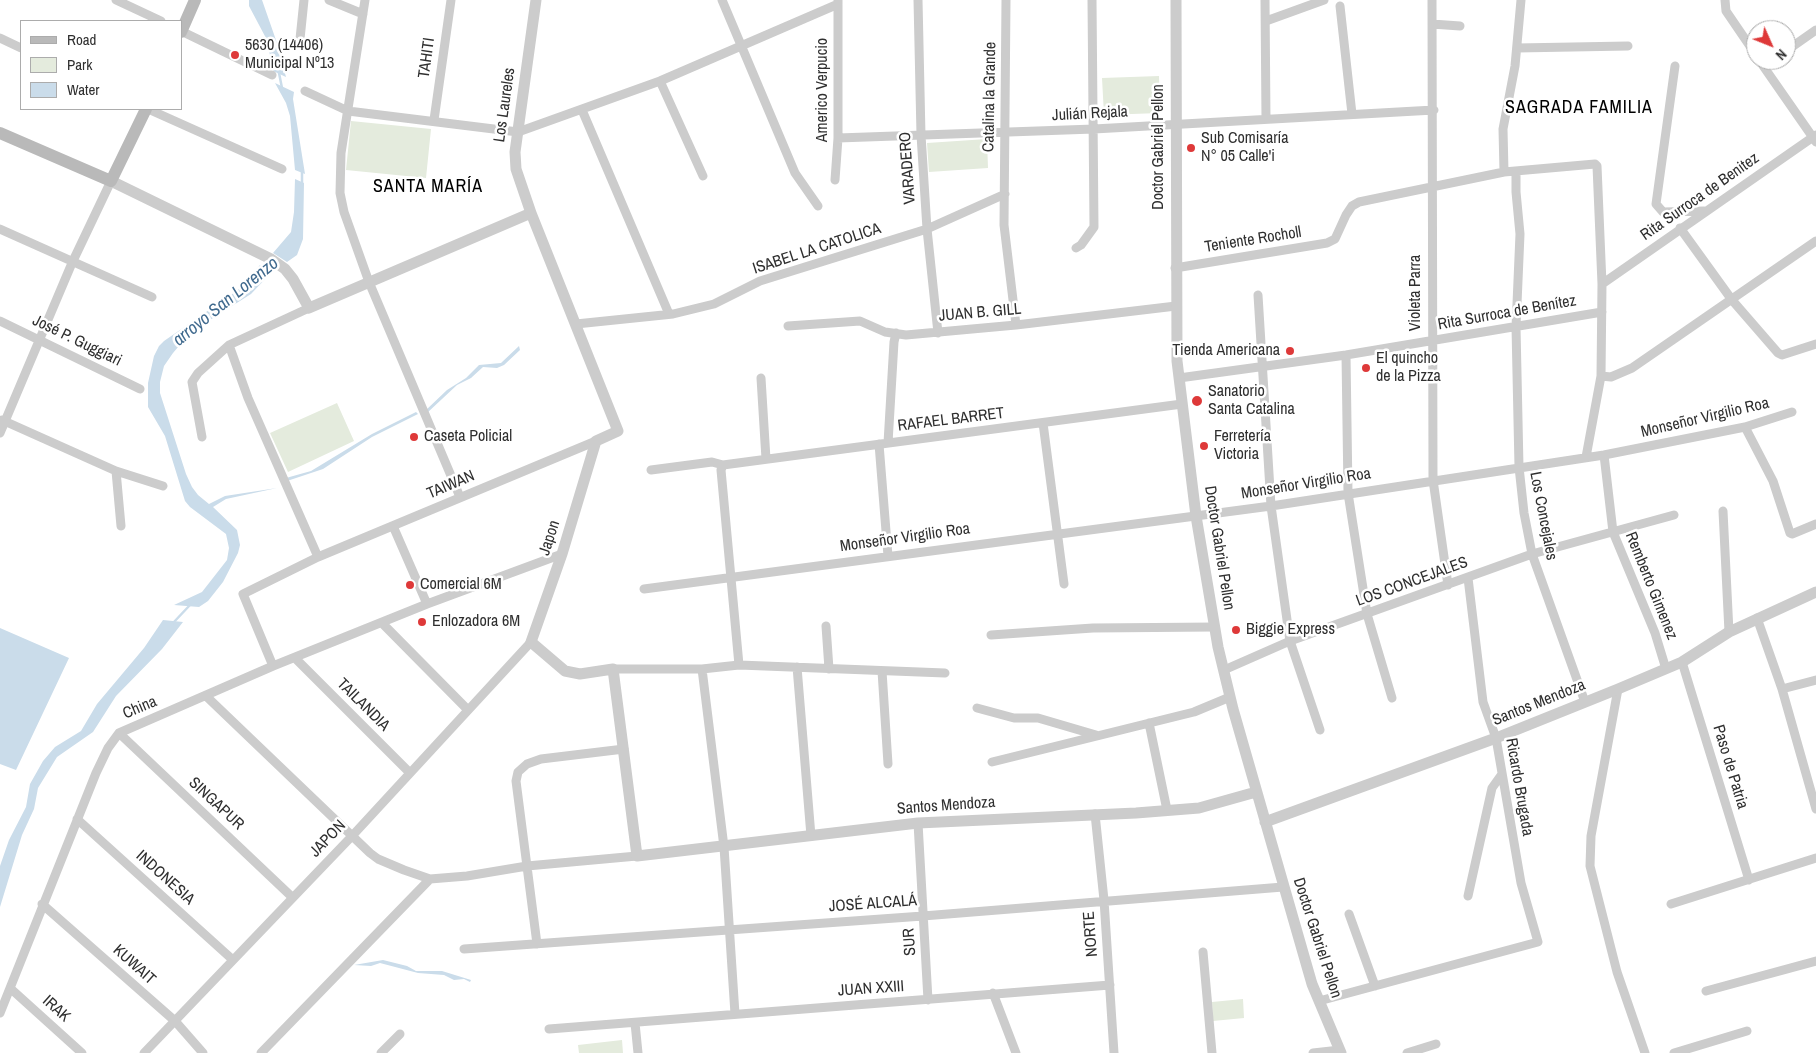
<!DOCTYPE html>
<meta charset="utf-8">
<style>
body{margin:0}
#map{position:relative;width:1816px;height:1053px;overflow:hidden;background:#fff;font-family:"Archivo Narrow",sans-serif}
canvas{display:block}
.legend{position:absolute;left:20px;top:20px;width:162px;height:90px;box-sizing:border-box;background:#fff;border:1px solid #acacac;margin:0;padding:6px 9px;list-style:none;font-size:15px;color:#2f2f2f}
.legend li{display:flex;align-items:center;gap:10px;height:25px}
.legend b{width:25px;border:1px solid #acacac}
.north{position:absolute;left:1746px;top:20px;width:50px;height:50px;box-sizing:border-box;background:#fff;border:1px solid #acacac;border-radius:50%;rotate:134deg;font-size:14px;font-weight:700;line-height:20px;text-align:center;color:#2f2f2f}
.north::after{content:'';display:block;margin:auto;width:18px;height:22px;background:#de3939;clip-path:polygon(50% 0,100% 100%,50% 72%,0 100%)}
</style>
<div id="map">
<canvas width="1816" height="1053"></canvas>
<ul class="legend">
<li><b style="height:6px;background:#b9b9b9"></b>Road</li>
<li><b style="height:14px;background:#e4ebdd"></b>Park</li>
<li><b style="height:14px;background:#cadcea"></b>Water</li>
</ul>
<div class="north">N</div>
</div>
<script>
const g = document.querySelector('canvas').getContext('2d');
g.lineJoin = 'round';
function fill(path, color) { g.fillStyle = color; g.fill(path, 'evenodd'); }
const toPath = rows => new Path2D(rows.map(r => 'M' + r).join(''));
function strokePath(path, color, width, dash) { g.strokeStyle = color; g.lineWidth = width; g.lineCap = dash ? 'butt' : 'round'; g.setLineDash(dash || []); g.stroke(path); }
function label(font, color, halo, rows, align = 'center') {
  g.font = font + ' "Archivo Narrow",sans-serif'; g.lineWidth = 5; g.setLineDash([]); g.textBaseline = 'middle'; g.strokeStyle = halo; g.fillStyle = color; for (const [text, x, y, turn = 0] of rows) {
    g.save(); g.translate(x, y); g.rotate((+turn || 0) * Math.PI / 180); g.textAlign = isNaN(turn) ? turn : align; if (halo) g.strokeText(text, 0, 0); g.fillText(text, 0, 0); g.restore();
  }
}
const green = toPath([
 [1159,76,1160,113,1104,115,1102,78],
 [351,121,431,129,426,178,346,170],
 [987,139,988,168,929,172,927,143],
 [337,403,354,441,288,472,270,433],
 [1243,999,1244,1018,1213,1021,1212,1002],
 [622,1040,623,1053,579,1053,578,1045]
]);
const water = toPath([
 [249,0,262,0,277,43,286,77,273,71,267,40,249,6],
 [275,83,294,92,293,99,305,174,295,170,290,116,286,103],
 [295,179,304,183,303,239,297,255,287,262,273,253,291,232,294,212],
 [260,265,271,273,251,294,202,325,185,339,173,353,164,366,160,382,160,393,186,474,192,487,198,495,209,504,225,496,277,488,226,499,213,507,237,530,240,545,238,553,223,582,208,601,199,607,174,605,202,592,227,560,229,548,226,534,190,507,185,501,165,436,148,407,148,383,154,356,159,346,164,341,238,290],
 [519,346,520,350,504,365,497,368,483,367,471,378,457,385,427,413,426,410,447,390,466,378,479,365,501,363],
 [416,412,418,414,372,437,323,469,287,481,286,478,311,471,372,434],
 [163,620,183,622,162,649,116,696,93,732,57,757,38,788,34,809,22,835,0,907,0,866,9,840,26,807,30,784,43,761,55,747,81,731,97,704,144,648],
 [0,628,69,658,16,770,0,764],
 [383,960,407,966,416,971,442,971,471,980,470,982,464,979,454,980,444,975,418,973,380,963,371,966,354,965]
]);
const stream = toPath([
 [279,73,282,88],
 [302,170,302,184],
 [265,272,274,264],
 [173,623,190,605]
]);
const minor = toPath([
 [116,0,161,21],
 [329,0,363,14],
 [365,0,341,153,340,193,344,212,369,282,460,497],
 [722,0,795,173,818,206],
 [918,0,921,135,927,229,938,333],
 [1006,0,1004,225,1016,325],
 [1265,0,1266,119],
 [1432,0,1433,480,1448,585],
 [1725,0,1726,11,1756,55],
 [1340,6,1352,114],
 [1266,21,1324,0],
 [1432,24,1460,26],
 [181,31,272,75],
 [0,38,21,48],
 [300,39,304,0],
 [1517,48,1628,46],
 [1786,51,1816,30],
 [1759,60,1816,142],
 [1675,66,1656,204,1663,212,1704,211],
 [1764,67,1774,60],
 [660,81,703,176],
 [305,91,348,111,518,132,660,81,838,4],
 [148,109,282,169],
 [582,110,669,314],
 [434,120,451,0],
 [838,138,1094,129,1434,110],
 [1516,171,1516,192,1520,234,1516,327,1519,467,1524,513,1532,554,1585,702],
 [1504,172,1503,129,1515,66,1521,0],
 [835,180,838,138,838,0],
 [1680,228,1732,300,1778,353,1782,355,1816,344],
 [0,229,152,297],
 [1076,248,1081,245,1094,227,1092,0],
 [1175,268,1327,243,1335,239,1346,215,1352,206,1359,202,1504,172,1595,164,1597,166,1602,284,1601,376,1586,457],
 [1602,284,1816,135],
 [1258,295,1271,506,1290,641,1320,730],
 [0,321,140,389],
 [576,324,673,314,714,304,760,281,927,229,1005,194],
 [788,326,860,321,885,332,906,335,1016,325,1176,306],
 [229,345,248,398,318,557],
 [1346,355,1348,493,1367,614,1392,698],
 [1601,376,1611,377,1632,368,1816,241],
 [761,378,766,459],
 [1179,378,1346,355,1602,312],
 [2,420,116,471,163,486],
 [1043,423,1064,584],
 [1745,427,1773,481,1790,533,1792,534,1816,524],
 [0,433,72,263,111,181],
 [202,437,192,382,198,373,229,345,309,308],
 [888,443,894,342,896,333],
 [879,444,888,556],
 [1604,455,1613,532,1655,633,1666,669],
 [723,465,721,470,739,665],
 [651,470,712,462,723,465,1182,404],
 [116,471,121,526],
 [1723,511,1729,632],
 [393,526,427,604],
 [644,589,1271,506,1604,455,1745,427,1792,412],
 [1757,618,1782,689,1816,809],
 [383,624,467,709],
 [826,626,829,669],
 [991,635,1093,628,1215,627],
 [295,658,410,773],
 [1682,662,1749,880],
 [273,666,243,594,318,557,596,441],
 [797,667,811,836],
 [613,669,702,669,739,665,945,673],
 [702,669,724,847,735,1014],
 [1224,670,1290,641,1532,554,1674,515],
 [882,671,888,764],
 [1618,689,1591,836,1590,866,1617,972,1645,1053],
 [1782,689,1816,680],
 [206,696,370,853,378,859,404,870,430,879,467,876,527,866,637,856],
 [977,708,1014,718,1038,718,1096,735],
 [1149,723,1167,810],
 [119,733,292,897],
 [992,762,1194,712,1230,697],
 [1095,814,1104,900,1114,1053],
 [77,819,233,960],
 [918,823,928,1000],
 [1468,896,1492,788,1502,774],
 [42,904,175,1021,203,1053],
 [1671,904,1816,858],
 [1349,914,1375,986],
 [537,944,516,781,518,772,527,764,541,759,624,749],
 [464,949,923,916,1283,887],
 [1203,952,1212,1053],
 [10,988,82,1053],
 [1706,991,1816,961],
 [993,993,1016,1053],
 [1319,1001,1538,942,1521,883,1496,738,1483,702,1468,578],
 [0,1013,96,773,108,748,119,733,273,666,427,604,562,554],
 [635,1023,638,1053],
 [549,1029,1110,985],
 [144,1053,353,835,531,642],
 [261,1053,430,879],
 [381,1053,400,1034],
 [1313,1053,1340,1050],
 [1407,1053,1436,1044],
 [1674,1053,1747,1031]
]);
const tertiary = toPath([
 [536,0,515,152,516,169,531,213,618,431,596,441,562,554,531,642,565,671,580,674,613,669,637,856,918,823,1136,813,1199,808,1256,792],
 [1176,0,1177,361,1196,516,1218,647,1233,709,1312,984,1341,1053],
 [111,181,271,259,285,269,293,279,309,308,531,213],
 [1265,822,1496,738,1618,689,1682,662,1729,632,1816,592]
]);
const secondary = toPath([
 [181,32,195,0],
 [0,133,111,181,146,109]
]);
const markers = [
 [235,55,5,"#de3939"],
 [1191,148,5,"#de3939"],
 [1290,351,5,"#de3939"],
 [1366,368,5,"#de3939"],
 [1197,401,6,"#de3939"],
 [414,437,5,"#de3939"],
 [1204,446,5,"#de3939"],
 [410,585,5,"#de3939"],
 [422,622,5,"#de3939"],
 [1236,630,5,"#de3939"]
];
const poiNames = [
 ["5630 (14406)",245,46],
 ["Municipal Nº13",245,64],
 ["Sub Comisaría",1201,139],
 ["N° 05 Calle'i",1201,157],
 ["Tienda Americana",1280,351,"right"],
 ["El quincho",1376,359],
 ["de la Pizza",1376,377],
 ["Sanatorio",1208,392],
 ["Santa Catalina",1208,410],
 ["Caseta Policial",424,437],
 ["Ferretería",1214,437],
 ["Victoria",1214,455],
 ["Comercial 6M",420,585],
 ["Enlozadora 6M",432,622],
 ["Biggie Express",1246,630]
];
const streetNames = [
 ["TAHITI",427,58,-82],
 ["Americo Verpucio",823,90,-90],
 ["Catalina la Grande",990,97,-89],
 ["Los Laureles",505,105,-82],
 ["Julián Rejala",1090,114,-3],
 ["Doctor Gabriel Pellon",1159,147,-90],
 ["VARADERO",908,168,-94],
 ["Rita Surroca de Benitez",1700,197,-35],
 ["Teniente Rocholl",1253,240,-9],
 ["ISABEL LA CATOLICA",817,249,-18],
 ["Violeta Parra",1416,293,-90],
 ["JUAN B. GILL",980,313,-5],
 ["Rita Surroca de Benítez",1507,313,-10],
 ["José P. Guggiari",77,341,26],
 ["Monseñor Virgilio Roa",1705,418,-13],
 ["RAFAEL BARRET",951,420,-7],
 ["Monseñor Virgilio Roa",1306,484,-9],
 ["TAIWAN",451,485,-23],
 ["Los Concejales",1543,516,79],
 ["Japon",550,538,-72],
 ["Monseñor Virgilio Roa",905,538,-8],
 ["Doctor Gabriel Pellon",1219,548,81],
 ["LOS CONCEJALES",1412,582,-20],
 ["Remberto Gimenez",1651,586,68],
 ["Santos Mendoza",1539,703,-22],
 ["TAILANDIA",363,705,45],
 ["China",140,708,-23],
 ["Paso de Patria",1730,767,73],
 ["Ricardo Brugada",1519,787,80],
 ["SINGAPUR",216,804,43],
 ["Santos Mendoza",946,806,-4],
 ["JAPON",328,839,-46],
 ["INDONESIA",165,878,42],
 ["JOSÉ ALCALÁ",873,904,-4],
 ["NORTE",1091,934,-94],
 ["Doctor Gabriel Pellon",1317,938,72],
 ["SUR",910,942,-94],
 ["KUWAIT",134,965,42],
 ["JUAN XXIII",871,989,-4],
 ["IRAK",56,1009,42]
];
const neighbourhoodNames = [
 ["SAGRADA FAMILIA",1579,108],
 ["SANTA MARÍA",428,187]
];
const waterNames = [
 ["arroyo San Lorenzo",226,302,-39]
];
fill(green, '#e4ebdd');
fill(water, '#cadcea');
strokePath(stream, '#cadcea', 2.5);
strokePath(minor, '#ccc', 9);
strokePath(tertiary, '#ccc', 11);
strokePath(secondary, '#b9b9b9', 12);
for (const [x, y, r, color] of markers) { const dot = new Path2D(); dot.arc(x, y, r, 0, 2 * Math.PI); g.fillStyle = color; g.fill(dot); strokePath(dot, '#fff', 2); }
label('16px', '#2f2f2f', '#fff', poiNames, 'left');
label('16px', '#2f2f2f', '#fff', streetNames);
g.letterSpacing = '1px';
label('18px', '#000', '#fff', neighbourhoodNames);
g.letterSpacing = '0px';
label('italic 18px', '#406a8e', '#fff', waterNames);
</script>
